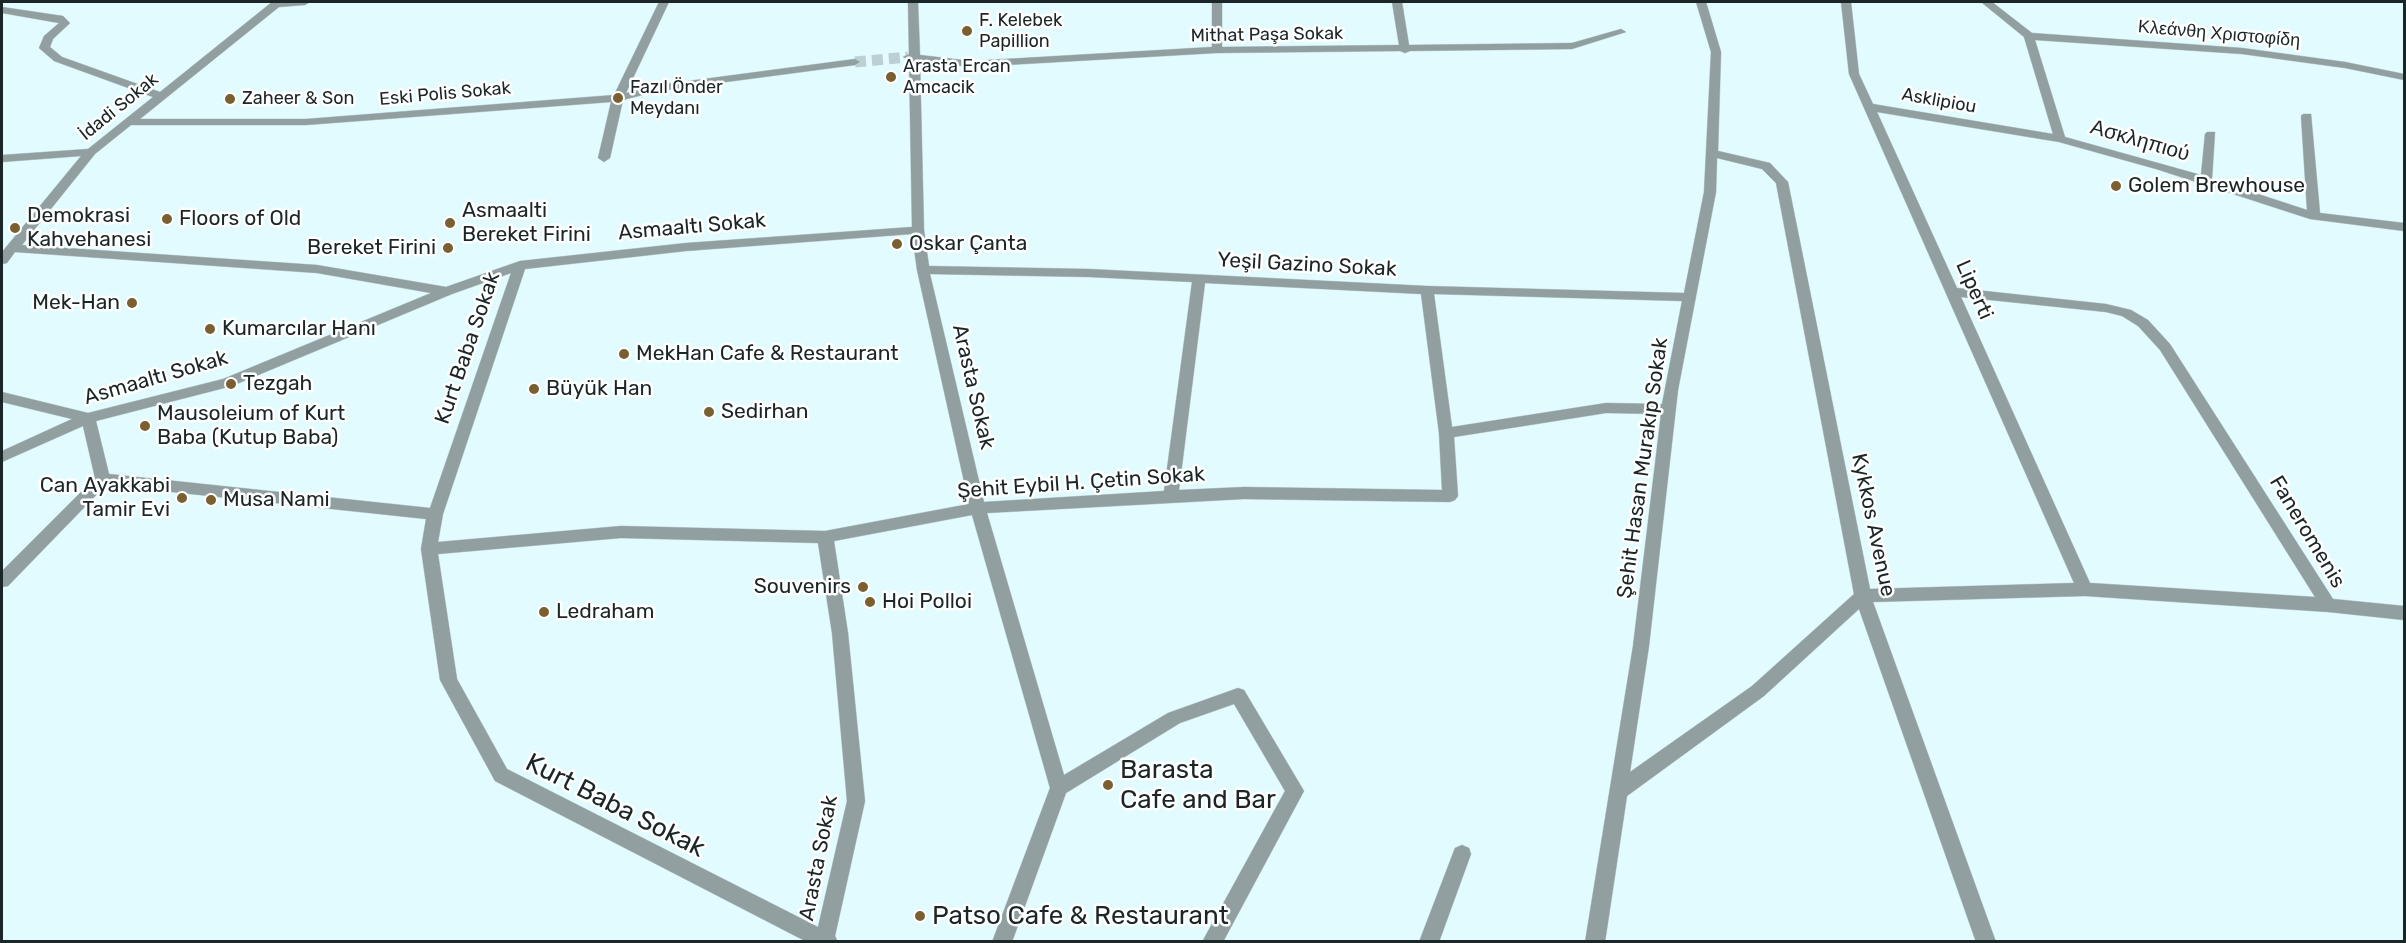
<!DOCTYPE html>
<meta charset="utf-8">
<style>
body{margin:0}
#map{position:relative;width:2406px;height:943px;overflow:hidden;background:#e2fbfe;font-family:Rubik,sans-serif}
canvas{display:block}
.frame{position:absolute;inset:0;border:3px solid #1a2627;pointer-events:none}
</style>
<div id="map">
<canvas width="2406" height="943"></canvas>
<div class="frame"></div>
</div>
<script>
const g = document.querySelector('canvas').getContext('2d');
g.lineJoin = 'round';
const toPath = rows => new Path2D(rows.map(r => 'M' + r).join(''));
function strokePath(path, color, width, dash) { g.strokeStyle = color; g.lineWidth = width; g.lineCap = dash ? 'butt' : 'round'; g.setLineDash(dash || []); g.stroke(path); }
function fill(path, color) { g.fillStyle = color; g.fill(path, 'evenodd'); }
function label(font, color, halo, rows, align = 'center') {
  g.font = font + ' Rubik,sans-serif'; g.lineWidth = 5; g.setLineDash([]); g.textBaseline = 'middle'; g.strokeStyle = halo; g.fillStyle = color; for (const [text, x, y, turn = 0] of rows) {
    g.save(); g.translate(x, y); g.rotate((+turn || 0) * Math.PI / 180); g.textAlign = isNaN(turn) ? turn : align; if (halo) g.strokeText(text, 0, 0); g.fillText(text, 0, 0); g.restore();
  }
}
const minorTunnel = toPath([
 [855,62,908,57]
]);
const minor = toPath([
 [272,2,310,2,305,5,279,7,140,119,306,119,614,95,659,2,669,2,626,93,658,85,855,59,860,62,855,65,658,91,623,100,610,158,604,162,598,158,611,102,306,125,131,125,95,154,22,245,317,265,446,287,520,261,686,243,912,227,909,60,903,57,909,54,908,2,918,2,920,55,971,61,1212,47,1212,2,1222,2,1222,47,1399,45,1392,2,1402,2,1409,45,1572,43,1621,29,1626,32,1572,49,1410,51,1405,53,1400,51,1217,53,971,67,920,62,924,230,929,266,1089,269,1427,286,1684,293,1704,192,1711,52,1696,2,1706,2,1721,52,1718,151,1770,163,1788,182,1870,589,2074,583,1849,74,1841,2,1851,2,1859,74,1873,104,2053,134,2024,37,1981,2,1992,2,2032,33,2242,48,2345,62,2404,74,2404,80,2345,68,2242,54,2035,40,2065,137,2201,175,2205,134,2207,132,2215,132,2212,179,2307,210,2301,116,2303,114,2311,114,2320,213,2404,223,2404,231,2310,219,2156,169,2059,142,1877,112,1957,288,2106,304,2131,310,2148,320,2170,344,2333,599,2404,606,2404,620,2328,612,2085,596,1873,602,1996,942,1976,942,1859,609,1764,696,1627,796,1605,942,1585,942,1633,646,1661,414,1606,413,1454,437,1458,496,1455,500,1450,502,1244,499,987,513,1064,775,1168,713,1238,688,1244,690,1304,791,1223,942,1202,942,1285,791,1234,704,1180,723,1066,793,1012,942,992,942,1050,788,972,515,834,541,848,633,865,801,835,936,838,942,807,942,495,781,440,680,421,549,426,519,106,485,8,586,2,587,2,571,95,478,83,426,2,462,2,451,72,419,2,402,2,392,88,413,223,379,431,293,317,273,15,252,7,263,2,264,2,252,81,156,2,162,2,155,88,149,153,97,54,61,39,48,44,36,59,23,2,13,2,7,63,16,70,23,53,39,50,47,62,57,160,92,272,2],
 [1717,158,1762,169,1776,183,1854,594,1752,686,1630,772,1649,646,1678,390,1716,192,1717,158],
 [912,234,917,270,969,504,825,531,621,526,438,542,443,514,525,269,686,251,912,234],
 [511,273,430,508,109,474,96,421,232,386,452,294,511,273],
 [930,274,1089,277,1192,282,1164,491,984,502,930,274],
 [1205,283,1421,294,1439,433,1442,490,1244,487,1179,490,1205,283],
 [1434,294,1682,301,1662,404,1606,403,1452,427,1434,294],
 [1961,297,2106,312,2122,316,2138,326,2160,350,2315,597,2090,583,1961,297],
 [621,538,818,543,832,633,847,801,818,927,507,769,457,679,438,554,621,538],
 [1462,845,1469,848,1471,854,1439,942,1419,942,1455,848,1462,845]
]);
const markers = [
 [967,31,6,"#7a5f31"],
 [891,77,6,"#7a5f31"],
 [618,98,6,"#7a5f31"],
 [230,99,6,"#7a5f31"],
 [2116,186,6,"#7a5f31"],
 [167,219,6,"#7a5f31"],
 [450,223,6,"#7a5f31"],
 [15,228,6,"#7a5f31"],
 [897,244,6,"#7a5f31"],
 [448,248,6,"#7a5f31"],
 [132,303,6,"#7a5f31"],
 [210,329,6,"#7a5f31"],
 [624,354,6,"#7a5f31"],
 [231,384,6,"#7a5f31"],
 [534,389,6,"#7a5f31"],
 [709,412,6,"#7a5f31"],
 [145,426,6,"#7a5f31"],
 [182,498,6,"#7a5f31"],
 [211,500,6,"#7a5f31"],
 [863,587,6,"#7a5f31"],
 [870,602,6,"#7a5f31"],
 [544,612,6,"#7a5f31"],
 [1108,785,6,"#7a5f31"],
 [920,916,6,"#7a5f31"]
];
const farPoinames = [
 ["F. Kelebek",979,21],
 ["Papillion",979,42],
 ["Arasta Ercan",903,67],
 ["Amcacik",903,88],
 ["Fazıl Önder",630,88],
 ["Meydanı",630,109],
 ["Zaheer & Son",242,99]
];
const farStreetnames = [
 ["Κλεάνθη Χριστοφίδη",2219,34,5],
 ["Mithat Paşa Sokak",1267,35,-1],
 ["Eski Polis Sokak",445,94,-5],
 ["Asklipiou",1939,101,10],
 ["İdadi Sokak",119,107,-39]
];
const streetNames = [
 ["Ασκληπιού",2140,141,16],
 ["Asmaaltı Sokak",692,227,-5],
 ["Yeşil Gazino Sokak",1307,265,3],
 ["Liperti",1974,290,66],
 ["Kurt Baba Sokak",468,348,-71],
 ["Asmaaltı Sokak",156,378,-16],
 ["Arasta Sokak",973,387,77],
 ["Şehit Hasan Murakıp Sokak",1643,468,-82],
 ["Şehit Eybil H. Çetin Sokak",1081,483,-4],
 ["Kykkos Avenue",1873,525,78],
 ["Faneromenis",2307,532,59],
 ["Arasta Sokak",819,858,-79]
];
const poiNames = [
 ["Golem Brewhouse",2128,186],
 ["Asmaalti",462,211],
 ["Bereket Firini",462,235],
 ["Demokrasi",27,216],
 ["Kahvehanesi",27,240],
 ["Floors of Old",179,219],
 ["Oskar Çanta",909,244],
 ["Bereket Firini",436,248,"right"],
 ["Mek-Han",120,303,"right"],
 ["Kumarcılar Hanı",222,329],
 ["MekHan Cafe & Restaurant",636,354],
 ["Tezgah",243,384],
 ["Büyük Han",546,389],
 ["Sedirhan",721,412],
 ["Mausoleium of Kurt",157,414],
 ["Baba (Kutup Baba)",157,438],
 ["Can Ayakkabi",170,486,"right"],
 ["Tamir Evi",170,510,"right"],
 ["Musa Nami",223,500],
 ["Souvenirs",851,587,"right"],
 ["Hoi Polloi",882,602],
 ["Ledraham",556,612]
];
const nearPoinames = [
 ["Barasta",1120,770],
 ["Cafe and Bar",1120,800],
 ["Patso Cafe & Restaurant",932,916]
];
const nearStreetnames = [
 ["Kurt Baba Sokak",615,806,27]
];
strokePath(minorTunnel, '#bad0d3', 11, [11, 6]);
strokePath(minor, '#bed5d7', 1);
fill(minor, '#929fa0');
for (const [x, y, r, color] of markers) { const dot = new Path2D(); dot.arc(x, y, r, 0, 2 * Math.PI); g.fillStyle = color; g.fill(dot); strokePath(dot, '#fff', 2); }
label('18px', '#1a2627', '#fff', farPoinames, 'left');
label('18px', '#1a2627', '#fff', farStreetnames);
label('21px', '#1a2627', '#fff', streetNames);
label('21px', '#1a2627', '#fff', poiNames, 'left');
label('26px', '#1a2627', '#fff', nearPoinames, 'left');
label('26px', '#1a2627', '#fff', nearStreetnames);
</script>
